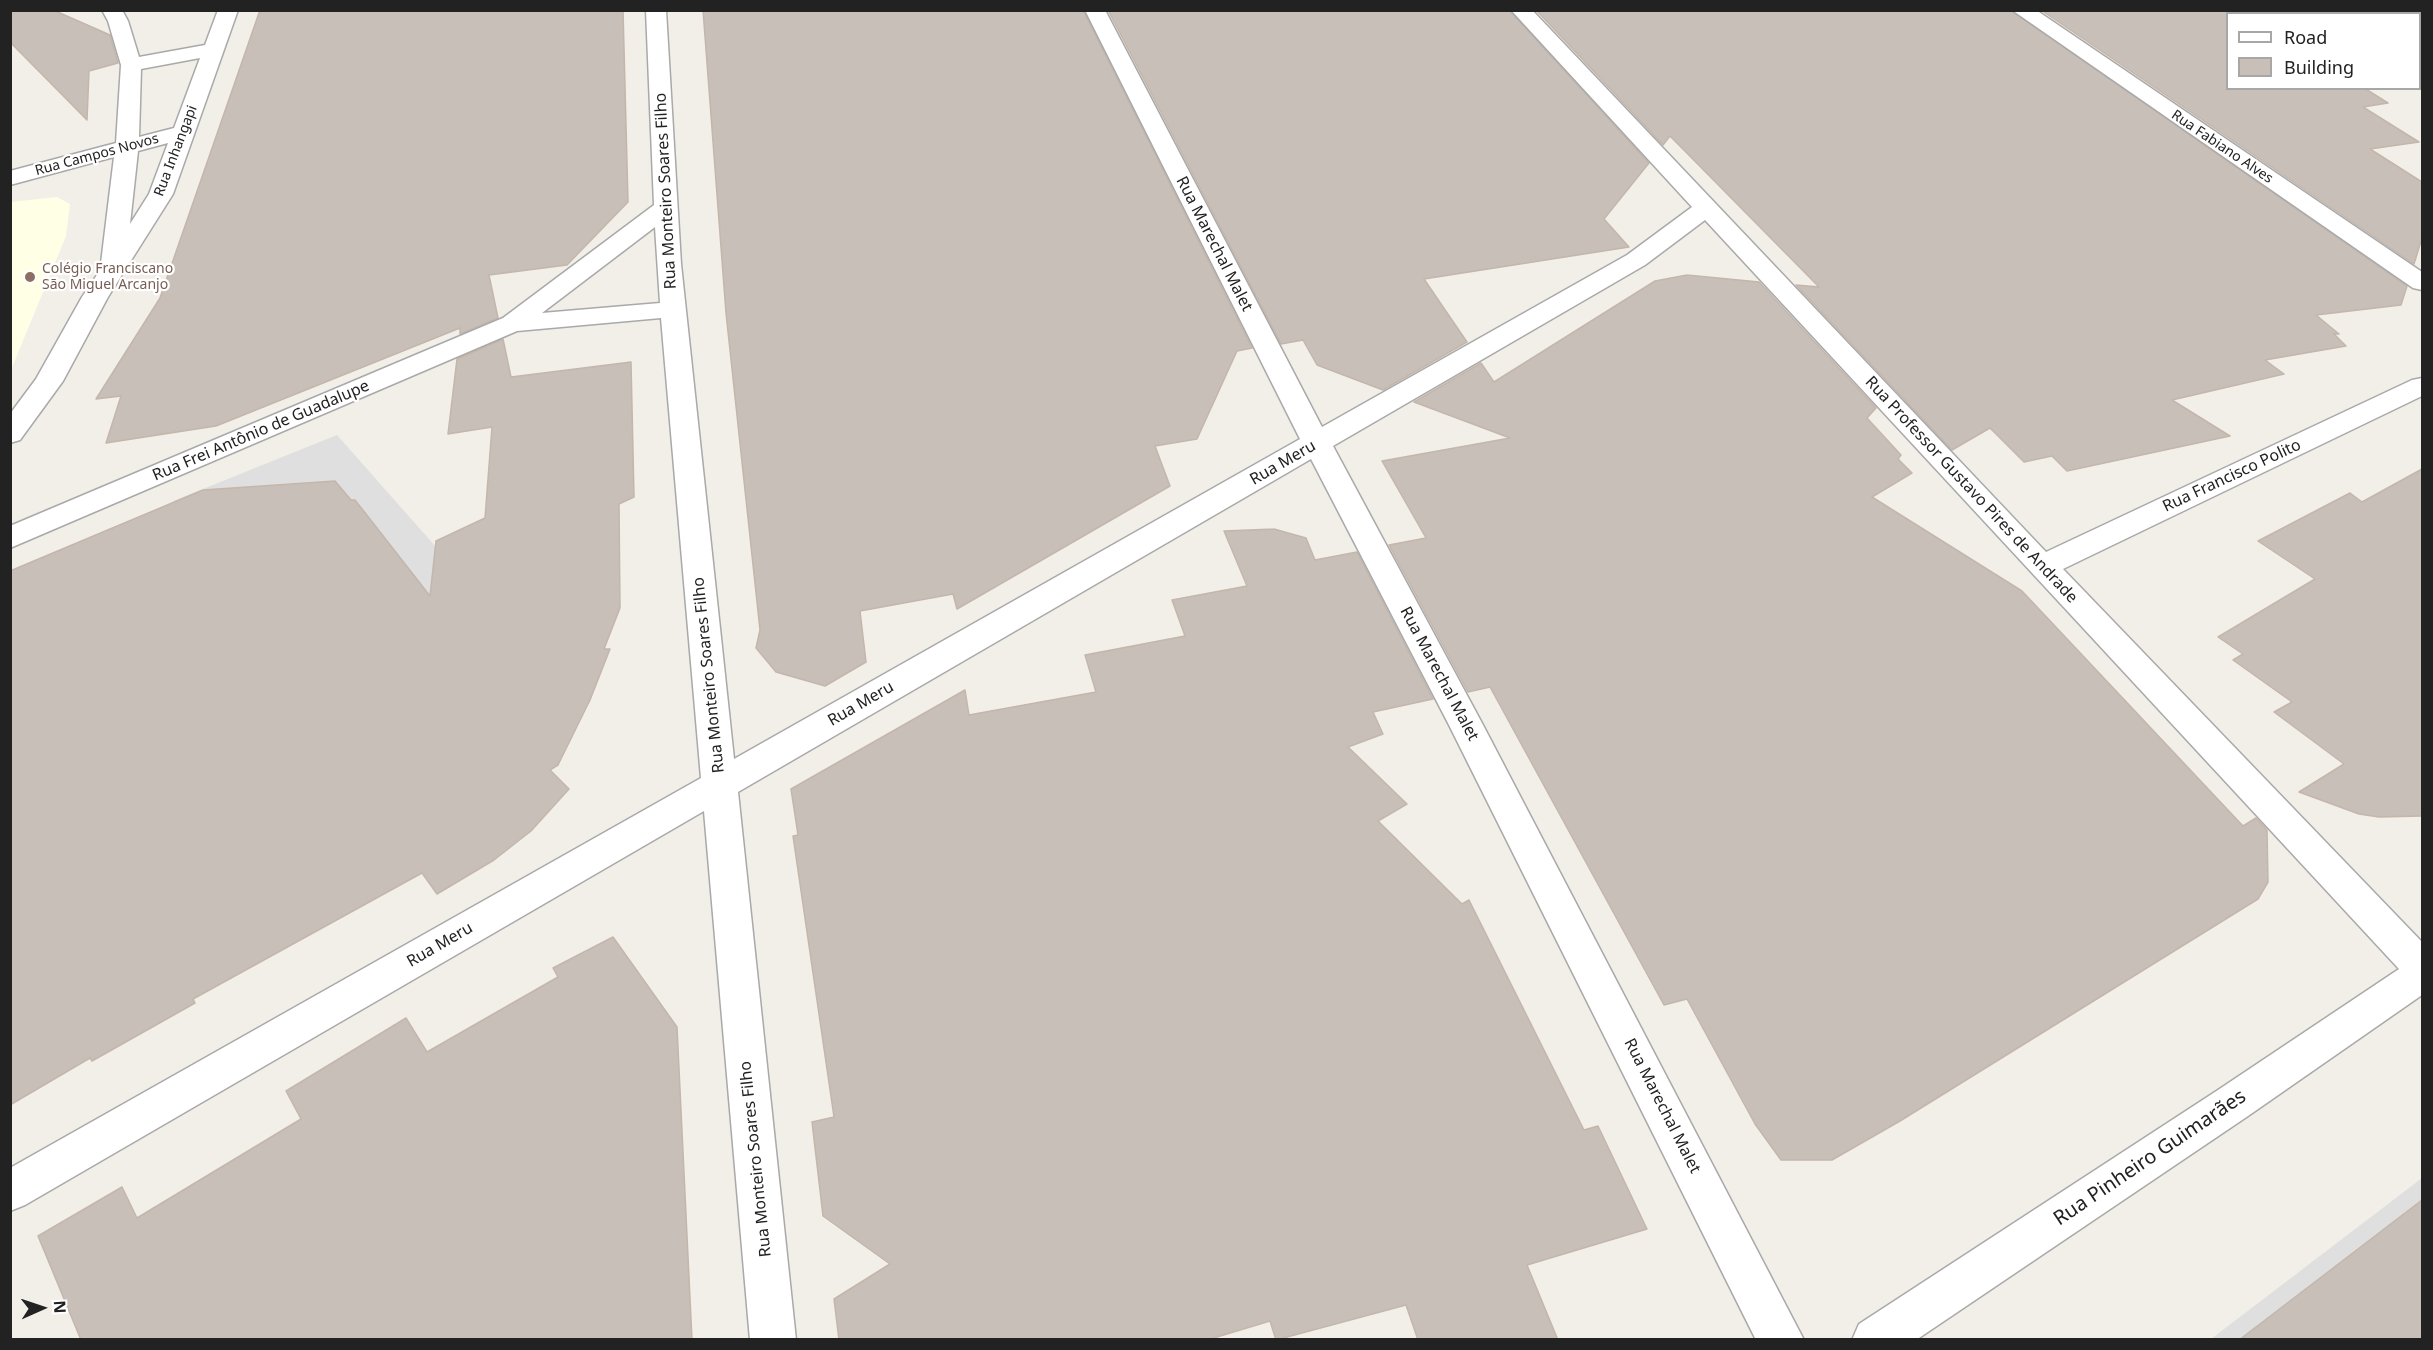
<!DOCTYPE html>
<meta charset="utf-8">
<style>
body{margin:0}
#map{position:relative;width:2433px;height:1350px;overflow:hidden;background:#f2efe9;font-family:"Noto Sans",sans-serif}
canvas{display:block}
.frame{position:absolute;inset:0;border:12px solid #222;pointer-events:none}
.legend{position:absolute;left:2226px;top:12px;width:195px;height:78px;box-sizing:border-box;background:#fff;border:2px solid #a7a7a7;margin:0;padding:8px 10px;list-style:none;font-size:18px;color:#222}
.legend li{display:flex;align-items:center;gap:12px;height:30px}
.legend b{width:30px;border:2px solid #a7a7a7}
.north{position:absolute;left:12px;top:1278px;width:60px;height:60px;-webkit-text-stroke:4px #fff;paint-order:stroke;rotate:87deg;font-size:16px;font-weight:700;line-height:24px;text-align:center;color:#222}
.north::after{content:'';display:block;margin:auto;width:21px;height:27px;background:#222;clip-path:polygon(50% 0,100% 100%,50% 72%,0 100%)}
</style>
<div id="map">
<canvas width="2433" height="1350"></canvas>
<div class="frame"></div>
<ul class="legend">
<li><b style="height:8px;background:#fff"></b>Road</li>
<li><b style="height:16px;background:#c7bfb8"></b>Building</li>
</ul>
<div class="north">N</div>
</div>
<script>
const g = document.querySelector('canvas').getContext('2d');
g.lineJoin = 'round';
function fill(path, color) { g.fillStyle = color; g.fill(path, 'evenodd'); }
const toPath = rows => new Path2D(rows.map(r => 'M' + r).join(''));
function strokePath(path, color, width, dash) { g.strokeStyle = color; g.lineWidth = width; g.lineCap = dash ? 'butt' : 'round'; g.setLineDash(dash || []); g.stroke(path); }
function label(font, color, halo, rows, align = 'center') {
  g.font = font + ' "Noto Sans",sans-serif'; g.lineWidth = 4.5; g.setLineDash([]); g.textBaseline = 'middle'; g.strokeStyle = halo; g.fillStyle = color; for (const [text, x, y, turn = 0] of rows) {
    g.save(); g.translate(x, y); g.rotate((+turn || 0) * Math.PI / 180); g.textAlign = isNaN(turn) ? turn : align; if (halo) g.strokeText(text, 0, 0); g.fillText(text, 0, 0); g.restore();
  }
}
const residential = toPath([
 [337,435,467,582,289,669,173,501],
 [2422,1178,2422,1339,2211,1339]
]);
const education = toPath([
 [57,197,70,204,66,236,11,370,11,202]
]);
const building = toPath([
 [10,10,53,10,110,35,118,63,89,71,87,120,10,42,10,10],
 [260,10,623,10,628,202,567,265,489,275,498,318,460,334,460,328,216,426,106,443,121,396,96,399,160,298,260,10],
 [703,10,1083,10,1252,348,1237,351,1197,439,1155,446,1170,486,957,609,953,594,860,611,866,662,825,686,776,672,756,648,760,630,726,313,703,10],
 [1108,10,1509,10,1649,163,1604,219,1629,247,1424,279,1467,342,1383,390,1317,365,1303,340,1281,344,1108,10],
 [1536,10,2010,10,2407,286,2401,305,2316,315,2339,334,2334,334,2346,346,2265,360,2284,374,2172,400,2230,436,2067,471,2052,456,2024,462,1990,428,1952,450,1796,285,1819,287,1670,136,1663,145,1536,10],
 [2041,10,2387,10,2392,14,2228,14,2228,88,2364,88,2388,103,2363,107,2419,142,2370,149,2422,182,2422,238,2414,264,2041,10],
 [1687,275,1759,282,1876,408,1867,418,1901,455,1898,459,1912,473,1872,497,2022,591,2243,826,2256,818,2267,830,2268,882,2258,899,1900,1121,1832,1160,1781,1160,1755,1124,1687,999,1664,1005,1490,687,1468,692,1389,545,1426,538,1382,461,1510,438,1414,402,1481,363,1494,382,1655,281,1687,275],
 [503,339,511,377,631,362,634,497,619,504,620,608,604,649,610,649,590,700,558,765,550,770,569,789,531,831,494,860,437,894,422,873,193,999,195,1003,92,1061,90,1058,10,1105,10,571,203,490,335,481,351,500,355,500,430,596,436,541,485,518,492,427,448,434,457,359,503,339],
 [2422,469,2422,816,2379,817,2359,814,2299,792,2344,764,2274,712,2292,702,2233,660,2243,654,2218,637,2315,579,2258,541,2350,493,2362,502,2422,469],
 [1274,529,1306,538,1315,560,1357,552,1433,699,1373,712,1383,734,1348,747,1407,804,1378,821,1462,904,1469,900,1584,1130,1598,1126,1647,1229,1527,1265,1558,1340,1418,1340,1406,1305,1276,1340,1270,1321,1207,1340,839,1340,834,1299,890,1264,823,1216,812,1122,834,1117,793,836,798,835,791,789,965,690,969,715,1096,692,1085,655,1185,636,1172,600,1247,586,1224,531,1274,529],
 [613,937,677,1027,692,1340,81,1340,38,1236,122,1187,137,1218,301,1119,286,1091,406,1018,427,1052,558,977,553,968,613,937],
 [2422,1200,2422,1340,2239,1340,2422,1200]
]);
const street = toPath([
 [102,10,122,10,128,21,139,57,205,45,218,10,238,10,173,194,108,297,63,381,20,440,10,443,10,414,36,379,82,297,103,266,101,263,114,157,10,185,10,171,116,143,121,65,108,21,102,10],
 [200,58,174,128,139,137,141,69,200,58],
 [168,143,149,194,130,224,138,151,168,143],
 [646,10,666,10,681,264,734,759,1300,439,1085,10,1105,10,1322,427,1627,255,1692,207,1511,10,1532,10,2046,552,2412,380,2422,378,2422,396,2063,569,2422,942,2422,995,2248,1116,1916,1340,1852,1340,1859,1324,2218,1090,2399,969,1705,220,1645,265,1333,446,1483,725,1804,1340,1756,1340,1449,725,1311,459,738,792,796,1340,750,1340,704,811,25,1205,10,1211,10,1168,701,778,661,318,517,331,10,548,10,526,503,318,654,205,646,10],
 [655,227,660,303,542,313,655,227],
 [2012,10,2036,10,2422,272,2422,290,2413,288,2012,10]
]);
const markers = [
 [30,277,6,"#8d6e63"]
];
const farStreetnames = [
 ["Rua Fabiano Alves",2222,147,34],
 ["Rua Inhangapi",176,151,-69],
 ["Rua Campos Novos",97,155,-15]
];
const farEducationnames = [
 ["Colégio Franciscano",42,269],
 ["São Miguel Arcanjo",42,285]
];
const streetNames = [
 ["Rua Monteiro Soares Filho",666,191,-93],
 ["Rua Marechal Malet",1214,244,63],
 ["Rua Frei Antônio de Guadalupe",261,431,-23],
 ["Rua Meru",1283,463,-30],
 ["Rua Francisco Polito",2232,476,-25],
 ["Rua Professor Gustavo Pires de Andrade",1971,490,47],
 ["Rua Marechal Malet",1439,674,62],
 ["Rua Monteiro Soares Filho",709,675,-96],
 ["Rua Meru",861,704,-30],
 ["Rua Meru",440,945,-30],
 ["Rua Marechal Malet",1662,1106,63],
 ["Rua Monteiro Soares Filho",756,1159,-96]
];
const nearStreetnames = [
 ["Rua Pinheiro Guimarães",2150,1158,-34]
];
fill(residential, '#e0dfdf');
fill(education, '#ffffe5');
fill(building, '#c7bfb8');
strokePath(building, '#c4b6ab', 1.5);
strokePath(street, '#a9a9a9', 3);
fill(street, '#fff');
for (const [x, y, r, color] of markers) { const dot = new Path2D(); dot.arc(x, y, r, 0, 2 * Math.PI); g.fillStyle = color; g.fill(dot); strokePath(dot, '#fff', 2); }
label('14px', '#222', '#fff', farStreetnames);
label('14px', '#785e54', '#fff', farEducationnames, 'left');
label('16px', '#222', '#fff', streetNames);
label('20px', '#222', '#fff', nearStreetnames);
</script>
